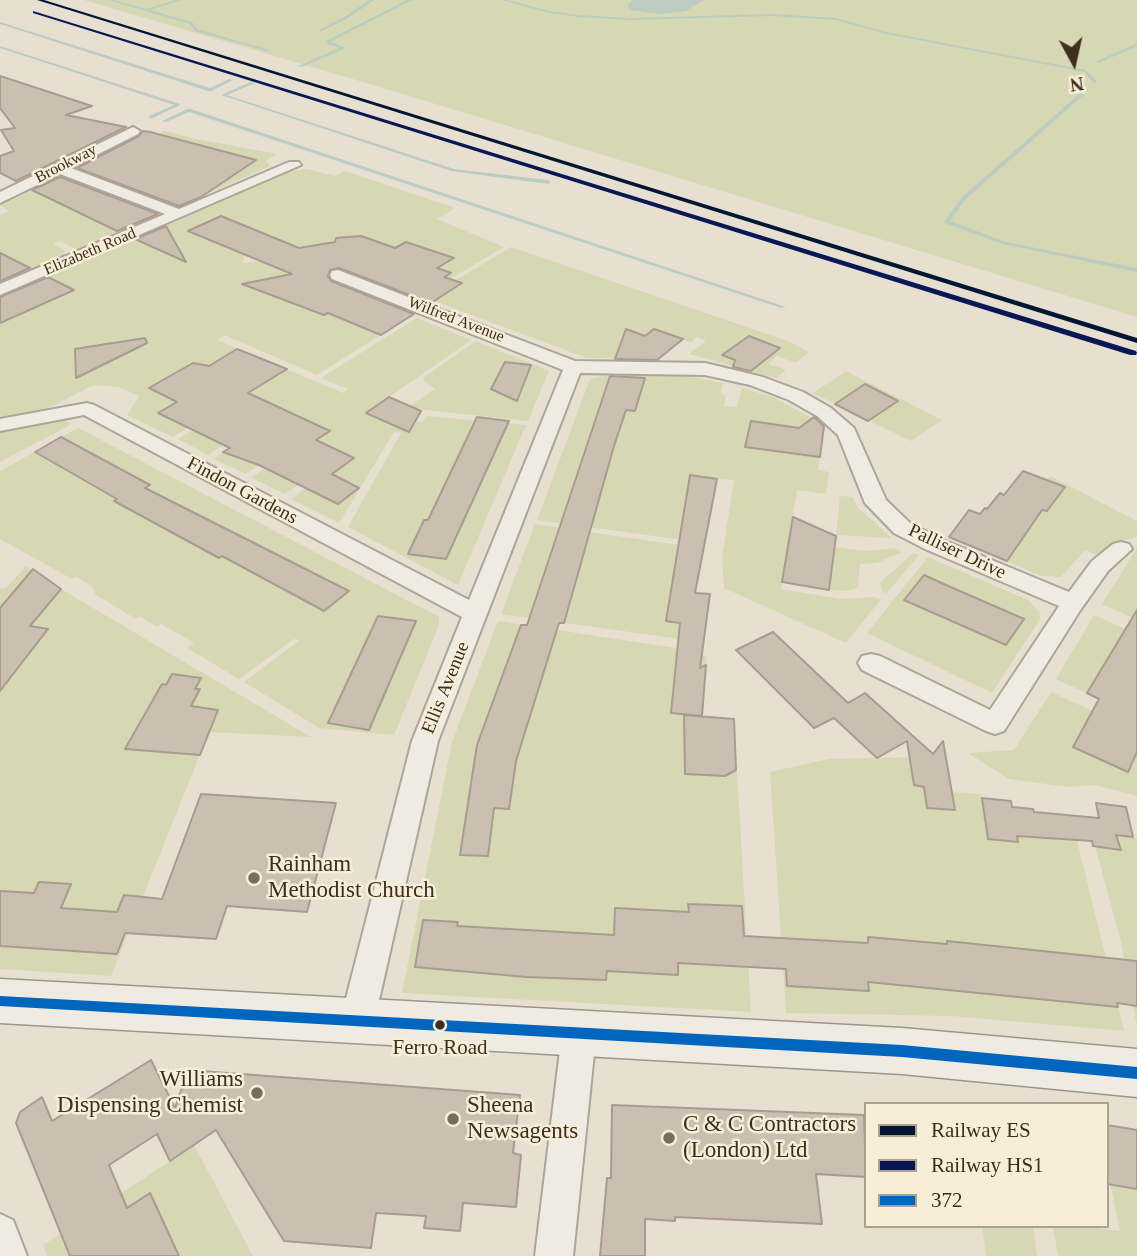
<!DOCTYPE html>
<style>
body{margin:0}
#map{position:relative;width:1137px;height:1256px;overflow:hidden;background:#e7e0d1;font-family:Georgia,serif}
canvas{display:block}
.legend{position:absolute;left:864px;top:1102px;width:245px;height:126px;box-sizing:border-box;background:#f7eed8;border:2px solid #ada18e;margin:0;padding:9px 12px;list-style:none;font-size:21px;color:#3d2e20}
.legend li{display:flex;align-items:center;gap:14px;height:35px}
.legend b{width:35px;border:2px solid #ada18e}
.north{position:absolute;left:1039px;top:28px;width:70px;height:70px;-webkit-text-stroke:5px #f7eed8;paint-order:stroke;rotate:172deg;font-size:19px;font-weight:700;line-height:28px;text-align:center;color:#3d2e20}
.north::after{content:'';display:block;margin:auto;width:24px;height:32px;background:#3d2e20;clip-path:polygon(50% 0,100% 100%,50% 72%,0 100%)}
</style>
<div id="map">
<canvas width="1137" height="1256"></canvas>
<ul class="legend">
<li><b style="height:9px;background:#011633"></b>Railway ES</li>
<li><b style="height:9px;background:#091855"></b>Railway HS1</li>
<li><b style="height:9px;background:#0065bd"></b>372</li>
</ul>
<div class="north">N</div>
</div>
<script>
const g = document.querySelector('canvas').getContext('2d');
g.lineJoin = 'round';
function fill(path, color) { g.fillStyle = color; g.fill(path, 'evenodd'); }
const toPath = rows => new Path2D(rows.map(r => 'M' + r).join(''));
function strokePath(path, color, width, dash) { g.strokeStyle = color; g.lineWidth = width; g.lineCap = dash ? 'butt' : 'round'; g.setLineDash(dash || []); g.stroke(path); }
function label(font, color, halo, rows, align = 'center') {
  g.font = font + ' Georgia,serif'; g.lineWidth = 5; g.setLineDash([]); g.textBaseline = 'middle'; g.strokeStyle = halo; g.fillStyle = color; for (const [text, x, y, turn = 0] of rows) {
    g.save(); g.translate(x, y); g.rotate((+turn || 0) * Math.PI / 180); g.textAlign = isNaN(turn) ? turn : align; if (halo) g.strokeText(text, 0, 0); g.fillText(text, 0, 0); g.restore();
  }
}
const green = toPath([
 [84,0,1137,0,1137,317,373,85],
 [165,131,196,139,277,154,266,161,270,165,266,168,188,202,81,168,82,163,117,146,130,147],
 [307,169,335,176,345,171,455,208,437,219,504,247,421,296,334,244,335,241,329,241,335,253,298,248,278,239,245,254,243,263,280,259,360,296,411,316,317,375,224,335,217,340,343,393,348,389,321,378,417,318,471,340,389,397,402,420,423,422,426,416,526,425,458,585,348,527,401,433,394,432,339,523,291,499,306,488,321,469,285,494,251,478,296,446,281,450,246,474,213,459,251,435,245,432,208,455,178,439,230,408,219,408,173,437,127,415,139,396,118,387,94,385,44,410,0,418,0,298,291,171],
 [55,180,151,216,78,250,60,241,53,244,65,251,64,256,0,283,0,215,9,211,0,205],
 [511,247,788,341,809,352,796,363,777,356,769,364,786,370,776,378,689,354,706,341,697,337,691,342,682,339,616,358,587,358,426,298],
 [476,341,549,371,528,421,407,408,435,389,424,381,424,377],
 [846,371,942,420,911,441,813,393],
 [653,375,688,376,723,383,721,394,726,396,724,406,737,407,742,388,773,397,810,417,820,426,823,433,818,470,829,472,826,494,797,490,781,589,840,599,873,597,881,599,846,643,724,588,722,558,734,480,712,478,710,488,715,490,705,543,537,520,590,379,604,376],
 [64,420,72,424,0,462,0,431],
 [78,428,439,617,439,625,394,735,319,728,244,682,300,640,294,639,239,679,187,648,194,643,161,624,157,627,139,616,136,619,96,595,91,585,77,577,72,579,0,539,0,471],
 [1050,476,1137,521,1137,537,1112,543,1099,556,1085,550,1061,577,1041,576,1007,561,1042,510,1065,487,1047,480],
 [840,496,852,497,858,508,892,538,836,535],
 [535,524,679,545,694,592,710,594,701,642,501,614],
 [835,547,865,551,895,548,902,552,877,563,860,564,858,586,855,589,842,591,830,590],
 [1137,548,1137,620,1102,604],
 [913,553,919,555,886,594,881,589,880,583],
 [928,557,1028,600,1040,613,1040,619,992,693,867,633],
 [26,566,61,589,311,737,209,732,111,976,0,969,0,588,6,588],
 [1094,615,1137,634,1137,716,1056,679],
 [498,621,695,651,707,657,703,716,734,719,751,1012,402,993,452,742],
 [1051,692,1132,729,1137,720,1137,796,1095,785,1069,787,1009,779,968,753,1014,750],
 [914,757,946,759,952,792,981,794,982,798,1011,801,1012,809,1033,809,1035,812,1071,816,1124,1031,952,1016,786,1013,770,772,829,759],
 [1096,803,1126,807,1133,837,1137,838,1137,1027,1121,942,1088,820,1099,816],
 [194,1145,253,1256,47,1256,43,1245],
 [1107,1168,1123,1186,1137,1189,1137,1256,1058,1256,1053,1226,1101,1226,1102,1229,1120,1231],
 [982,1226,1033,1226,1037,1256,986,1256]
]);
const water = toPath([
 [632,0,704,0,686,11,660,14,629,10,628,5]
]);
const stream = toPath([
 [108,0,114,0,146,9,175,0,181,0,150,10,192,22,197,29,270,50,266,51,195,31,190,24,108,0],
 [369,0,374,0,348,18,322,31,319,30,346,16,369,0],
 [407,0,412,0,330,42,344,47,344,49,302,67,298,66,339,48,326,43,326,41,407,0],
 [502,0,508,0,549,11,579,15,632,18,772,14,836,18,886,32,1086,70,1097,82,1093,83,1085,72,886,34,836,20,772,16,632,20,579,17,549,13,502,0],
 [0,22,210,88,229,79,233,80,212,91,208,91,0,24,0,22],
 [1137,43,1137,46,1099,63,1095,62,1137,43],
 [0,46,180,104,180,105,153,118,149,118,149,116,174,105,0,48,0,46],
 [251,82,255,83,227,95,454,169,548,180,551,182,548,184,451,171,221,95,251,82],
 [1085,89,1089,90,965,200,950,221,1006,242,1137,268,1137,272,1003,244,945,223,944,222,961,198,1085,89],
 [187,109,191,109,786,307,781,308,189,112,166,122,162,121,187,109]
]);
const building = toPath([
 [0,76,92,106,66,115,126,127,16,181,0,173,0,156,14,151,1,130,15,128,0,108,0,76],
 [143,131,150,132,256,160,201,197,179,206,77,168,139,136,143,131],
 [60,177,158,214,117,231,32,190,60,177],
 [221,216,299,248,335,242,336,238,361,236,395,248,406,242,454,258,437,268,451,273,444,277,462,283,431,303,339,268,330,270,328,276,331,281,414,314,381,335,328,313,324,315,242,284,292,274,188,231,221,216],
 [166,226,186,262,135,239,166,226],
 [0,253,30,268,0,281,0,253],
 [48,277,74,290,0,323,0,297,48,277],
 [626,329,645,336,654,329,683,339,657,360,615,359,626,329],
 [749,336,780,348,751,371,733,367,735,360,722,355,749,336],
 [145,338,147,343,76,378,75,349,145,338],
 [237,349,287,369,248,393,330,431,316,440,354,458,332,474,359,488,338,504,259,465,223,452,230,448,158,413,177,402,149,388,193,363,209,366,237,349],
 [505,362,531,365,517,401,491,389,505,362],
 [610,376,645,378,635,411,626,410,614,446,564,623,559,623,516,761,509,809,494,808,488,856,460,855,477,745,521,625,527,625,610,376],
 [865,384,898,401,868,421,835,404,865,384],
 [389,397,421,411,409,432,366,413,389,397],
 [477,417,509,421,446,559,408,554,424,520,428,520,477,417],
 [814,417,824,426,820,457,745,447,751,421,799,428,814,417],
 [61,437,150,485,145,488,349,591,324,611,222,556,219,558,114,501,117,499,35,452,61,437],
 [1023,471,1065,487,1047,511,1042,510,1007,561,949,537,969,510,980,514,985,508,987,509,1000,493,1004,495,1023,471],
 [690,475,717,479,695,593,710,594,700,668,706,665,702,716,671,713,680,623,666,621,690,475],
 [793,517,836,536,829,590,782,582,793,517],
 [33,569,61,589,30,626,48,629,0,691,0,608,33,569],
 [924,575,946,585,1024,619,1006,645,904,600,924,575],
 [1137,610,1137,752,1128,772,1073,747,1099,699,1087,693,1137,610],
 [378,616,416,621,369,730,328,723,378,616],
 [773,632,848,703,865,693,933,754,943,741,955,810,927,808,924,787,914,785,907,741,877,758,834,718,814,728,736,650,773,632],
 [172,674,201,678,195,689,200,689,191,706,218,710,200,755,125,749,162,684,166,685,172,674],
 [684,715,734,719,736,770,725,776,685,774,684,715],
 [201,794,336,803,307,912,227,906,216,939,125,933,117,954,0,946,0,891,34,893,39,882,71,884,61,908,117,912,124,895,162,899,201,794],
 [982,798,1011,801,1012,807,1033,809,1034,812,1099,818,1096,803,1126,807,1133,837,1116,835,1121,850,1093,846,1092,841,1017,836,1018,842,988,839,982,798],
 [688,904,742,906,744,936,868,943,868,937,947,944,947,941,1137,961,1137,1006,1117,1003,1118,1007,868,982,869,991,787,986,786,969,678,963,678,975,607,971,606,980,526,977,415,967,423,920,458,922,457,926,614,935,615,908,689,912,688,904],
 [151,1060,175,1108,188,1070,520,1095,513,1153,521,1155,516,1207,463,1203,460,1231,424,1228,426,1216,376,1213,371,1248,284,1241,216,1130,170,1161,157,1134,109,1165,127,1208,150,1193,179,1256,70,1256,16,1123,20,1112,42,1097,52,1121,151,1060],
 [612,1105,864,1115,866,1177,816,1174,822,1224,675,1217,675,1221,645,1219,645,1256,600,1256,607,1178,611,1178,612,1105],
 [1107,1125,1137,1130,1137,1189,1107,1184,1107,1125]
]);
const minor = toPath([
 [133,127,140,131,138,134,71,168,179,209,289,162,299,162,301,165,0,295,0,284,165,214,60,174,0,203,0,192,133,127],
 [338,270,575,361,705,363,763,377,803,392,831,408,854,428,886,500,910,523,941,539,1069,592,1092,561,1113,544,1121,542,1129,544,1132,549,1108,571,1081,609,1004,731,995,734,986,731,862,670,858,663,862,656,871,654,880,656,990,710,1059,606,925,549,894,533,865,503,838,435,817,416,789,400,750,385,705,375,580,373,438,741,374,1022,369,1033,357,1038,345,1033,340,1022,412,741,462,617,84,415,0,431,0,419,87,403,94,405,469,600,563,370,332,279,330,275,332,271,338,270],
 [579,1018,591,1023,596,1034,573,1256,535,1256,562,1034,567,1023,579,1018],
 [0,1214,13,1220,27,1256,0,1256,0,1214]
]);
const secondary = toPath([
 [0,979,902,1028,1137,1049,1137,1097,902,1074,0,1023,0,979]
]);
const bus1 = toPath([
 [0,996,902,1045,1137,1067,1137,1079,902,1057,0,1006,0,996]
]);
const rail1 = toPath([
 [37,0,44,0,1137,338,1137,343,37,0]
]);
const rail2 = toPath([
 [33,11,1136,351,1137,353,1136,355,1130,355,33,13,33,11]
]);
const markers = [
 [254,878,7,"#786c5e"],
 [440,1025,6,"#3d2e20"],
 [257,1093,7,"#786c5e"],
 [453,1119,7,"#786c5e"],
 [669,1138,7,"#786c5e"]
];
const farStreetnames = [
 ["Brookway",66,164,-27],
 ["Elizabeth Road",90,252,-23],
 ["Wilfred Avenue",456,320,21]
];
const streetNames = [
 ["Findon Gardens",242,491,28],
 ["Palliser Drive",957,552,25],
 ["Ellis Avenue",446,688,-68]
];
const nearBusnames = [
 ["Ferro Road",440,1048]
];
const nearPoinames = [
 ["Rainham",268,865],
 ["Methodist Church",268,891],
 ["Williams",243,1080,"right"],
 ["Dispensing Chemist",243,1106,"right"],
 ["Sheena",467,1106],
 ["Newsagents",467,1132],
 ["C & C Contractors",683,1125],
 ["(London) Ltd",683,1151]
];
fill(green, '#d6d7b3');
fill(water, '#bcccc2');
fill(stream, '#bcccc2');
fill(building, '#cbbfb2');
strokePath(building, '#a89c90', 2);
strokePath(minor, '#ada599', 4);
strokePath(secondary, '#9c958a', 3);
fill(minor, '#efebe3');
fill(secondary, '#efebe3');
fill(bus1, '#0065bd');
fill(rail1, '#011633');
fill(rail2, '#091855');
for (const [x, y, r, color] of markers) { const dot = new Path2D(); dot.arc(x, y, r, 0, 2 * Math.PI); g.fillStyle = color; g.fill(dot); strokePath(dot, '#f7eed8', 2.5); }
label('16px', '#3d2e20', '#f7eed8', farStreetnames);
label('19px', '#3d2e20', '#f7eed8', streetNames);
label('21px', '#3d2e20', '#f7eed8', nearBusnames);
label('23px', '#3d2e20', '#f7eed8', nearPoinames, 'left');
</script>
